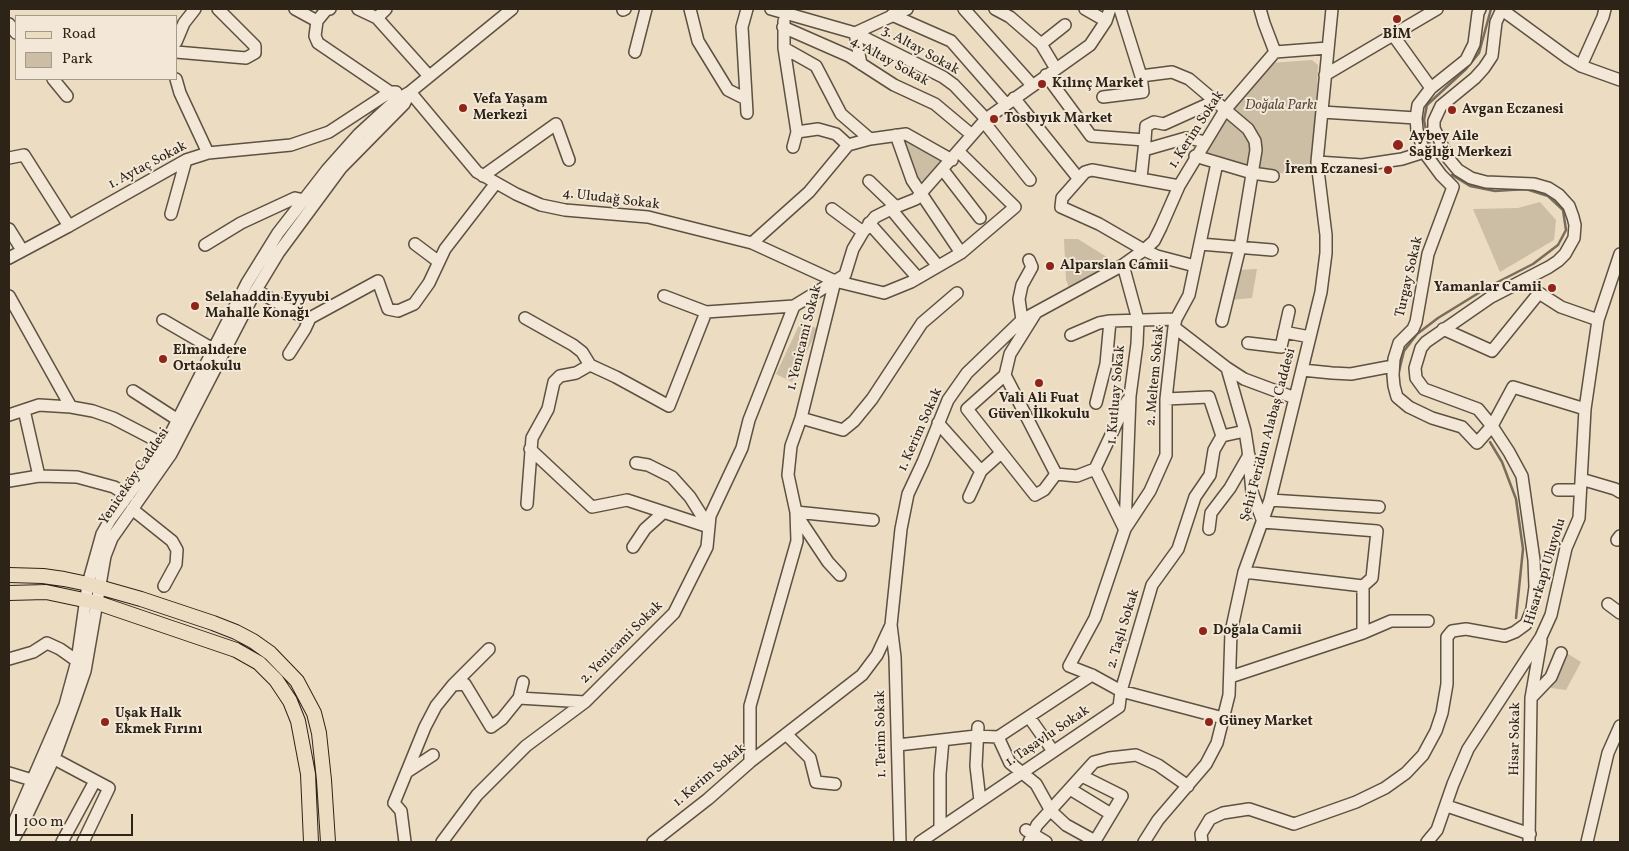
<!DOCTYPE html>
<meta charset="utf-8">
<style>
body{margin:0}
#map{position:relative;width:1629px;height:851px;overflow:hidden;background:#ecdcc2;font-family:Vollkorn,serif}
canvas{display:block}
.frame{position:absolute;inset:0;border:10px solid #2d2317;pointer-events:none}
.legend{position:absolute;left:15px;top:15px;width:162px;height:65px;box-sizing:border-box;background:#f3e8d7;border:1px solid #a4998a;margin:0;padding:6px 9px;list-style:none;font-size:15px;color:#2d2317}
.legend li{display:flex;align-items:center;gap:10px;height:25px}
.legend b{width:25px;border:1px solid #a4998a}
.scale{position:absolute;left:15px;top:814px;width:118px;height:22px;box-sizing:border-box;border:2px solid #2d2317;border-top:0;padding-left:6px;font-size:15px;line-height:18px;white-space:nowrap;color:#2d2317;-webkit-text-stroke:4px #f3e8d7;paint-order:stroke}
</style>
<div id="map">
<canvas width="1629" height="851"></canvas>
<div class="frame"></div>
<ul class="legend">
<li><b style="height:6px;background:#ecdcc2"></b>Road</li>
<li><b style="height:14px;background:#ccbda5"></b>Park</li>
</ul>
<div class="scale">100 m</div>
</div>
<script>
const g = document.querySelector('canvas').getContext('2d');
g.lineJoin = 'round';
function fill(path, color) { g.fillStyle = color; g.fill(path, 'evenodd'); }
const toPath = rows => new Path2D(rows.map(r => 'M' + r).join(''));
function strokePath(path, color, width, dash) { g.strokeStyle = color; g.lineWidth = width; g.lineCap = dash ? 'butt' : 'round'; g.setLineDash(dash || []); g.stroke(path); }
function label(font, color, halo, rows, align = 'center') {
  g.font = font + ' Vollkorn,serif'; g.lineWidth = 4; g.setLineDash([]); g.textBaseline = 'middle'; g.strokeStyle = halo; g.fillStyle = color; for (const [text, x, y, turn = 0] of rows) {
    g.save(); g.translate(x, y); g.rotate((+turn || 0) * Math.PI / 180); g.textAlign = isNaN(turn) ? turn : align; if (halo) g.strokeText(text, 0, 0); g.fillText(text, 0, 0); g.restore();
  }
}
const green = toPath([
 [1312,60,1318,65,1313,175,1258,172,1259,148,1230,112,1270,63],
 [1227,118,1247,130,1253,143,1248,165,1208,155,1207,149],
 [906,137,942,159,923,181,917,178,902,139],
 [1540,202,1556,220,1554,240,1500,272,1473,209,1518,208],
 [1064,239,1078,239,1118,264,1069,288,1066,280],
 [1257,269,1252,298,1230,300,1238,270],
 [801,321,818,329,792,382,776,374],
 [1565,652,1581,662,1566,690,1551,688]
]);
const stream = toPath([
 [1437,159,1428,140,1424,120,1427,105,1466,69,1479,53,1491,9],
 [1399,371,1404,351,1417,334,1438,318,1490,286,1533,264,1558,245,1566,230,1563,210,1548,196,1526,189,1495,191,1470,186,1452,175],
 [1444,416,1455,420],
 [1490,442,1502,462,1516,499,1523,549,1516,618]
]);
const minor = toPath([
 [295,9,317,21,326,10,330,9],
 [358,9,377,18,429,76],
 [690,9,698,41,728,90,746,99],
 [747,9,742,27,747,113],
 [771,9,855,33,943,77,954,85,986,119],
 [964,9,1032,85],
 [995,9,1010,17,1041,44,1056,69],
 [1085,9,1106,21],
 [1120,9,1141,76,1172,72,1189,79,1248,129,1255,141,1256,150,1240,247,1222,321],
 [1260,9,1264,23,1275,52],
 [1480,9,1478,13,1474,44,1466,60,1431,88,1418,105,1416,118,1417,130,1424,152,1441,175,1453,187,1428,254,1416,322,1413,329,1399,343,1394,359,1393,375,1394,386,1397,397,1409,407,1432,418,1462,427,1477,443,1492,426,1513,387,1585,409],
 [1501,9,1568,58,1581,66,1620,80],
 [623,10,625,9],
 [892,15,951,41,1006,104],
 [377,18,386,9],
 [317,21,315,36,318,43,390,92,396,92],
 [784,21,784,48,797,132,793,147],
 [9,24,16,33],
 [783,27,849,56,894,85,935,104,972,135],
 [1393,35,1431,88],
 [176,42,184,23,195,9],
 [1041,44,1065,25],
 [784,48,816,66,841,114,870,139],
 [176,52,246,58,255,53,255,46,218,9],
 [635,52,646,9],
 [861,64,855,33,907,9],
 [1581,66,1603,17,1605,9],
 [1046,75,1091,136,1145,140,1144,150,1186,138,1193,139,1205,142],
 [1325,75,1437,9],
 [53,79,67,96],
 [176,79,180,93,208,153],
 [410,92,477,172,516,194,541,205,565,210,648,217,752,243,835,281,884,293,911,282,961,253,1015,207,959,152],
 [1103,97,1143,92,1141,76],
 [1014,98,1079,179],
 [1322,112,1416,118],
 [984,122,1030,180],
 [797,132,818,129,836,134,848,145],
 [896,135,912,180,961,253],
 [1145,140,1146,126,1154,122,1164,124,1215,101],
 [1195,156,1252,173,1273,176],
 [9,158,24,155,69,226],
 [1317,162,1362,165,1402,159,1424,152],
 [1217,163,1189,295,1176,319,1174,327,1166,399,1166,455,1150,491,1125,529,1095,618,1069,666,1092,675,1121,691,1223,718],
 [943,170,980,218],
 [483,176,556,124,569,160],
 [1141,178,1144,150],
 [869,181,896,207],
 [1179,186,1092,170,1085,172,1062,198,1061,207,1099,224,1144,250,1157,256,1195,266],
 [832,209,863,232],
 [891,209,938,266],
 [171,214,186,160],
 [869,223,918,278],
 [9,229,22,250],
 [752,243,809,192,848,145,870,139,906,134,952,160],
 [415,244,439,262],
 [1200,244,1272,250],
 [205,245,241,223,295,198,304,200],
 [9,258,69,226,186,160,208,153,291,145,329,132,390,92],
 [1123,265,1138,320,1137,344,1130,396,1125,528],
 [256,290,304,318,310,318,378,281,388,309,398,311,414,304,429,283,445,249,496,183],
 [9,296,71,407],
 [664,296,706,312,794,306,835,281],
 [1035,314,1010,354,1005,375,967,409,1035,495,1044,490,1056,474],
 [525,318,573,345,582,352,590,365,576,373,560,376,554,382,548,409,532,438,527,504],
 [163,320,213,349],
 [1022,320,1019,299,1022,285,1032,267,1029,260],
 [1174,327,1227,368,1244,379,1295,398],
 [1443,329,1492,351,1539,293,1561,307,1598,320],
 [1284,332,1310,337],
 [1071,335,1099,323,1110,321,1176,319],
 [1248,343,1281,347,1289,311],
 [289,354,305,329,310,318],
 [590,365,616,377,669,406,706,312],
 [1227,368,1245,431,1248,450,1252,492,1263,522,1377,531,1372,578,1363,586,1363,633,1230,677],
 [1302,370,1332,373,1351,374,1393,366],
 [1005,375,1056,474],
 [133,391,178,420],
 [1166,399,1209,397,1222,436],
 [1096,403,1106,364,1110,321],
 [24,410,39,476],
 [9,415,39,405,71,407,93,411,113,418,165,445],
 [801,418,843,430,854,421,872,399,922,323,957,293],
 [938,423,981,471],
 [1222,436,1245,431],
 [530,449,592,507,627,500,709,527],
 [636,463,648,465,672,477,690,497,709,527],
 [1095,469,1124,528],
 [1056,474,1077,476,1095,469,1127,401],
 [1581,479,1615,489,1620,492],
 [9,481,39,476,77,477,114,487,128,496],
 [1558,490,1580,490],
 [969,497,981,471,1001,453],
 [1270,500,1379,507],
 [132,509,172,541,177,550,176,564,164,586],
 [796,512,873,520],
 [796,514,828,562,840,575],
 [1209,529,1211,513,1230,488,1249,455],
 [1617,540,1620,536],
 [633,547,645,529,664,512],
 [1244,572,1363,586],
 [1608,604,1620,613],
 [891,625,895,657,900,842],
 [1363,633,1391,621,1428,621],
 [9,659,33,652,47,643,60,649,77,661],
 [453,685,489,649],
 [519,698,523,682],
 [1531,698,1551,677,1561,653],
 [1029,717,1053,751],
 [978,727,976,766,980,801],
 [786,734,810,758,816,782,835,784],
 [998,737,1010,763,1036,784,1051,811,1066,825,1095,841,1122,796,1082,776],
 [898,745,976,736,998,737,1092,675],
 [49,756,109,788,83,842],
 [750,762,750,706,797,541,796,512,788,475,791,446,801,418,835,281,845,275,853,249,863,232,875,217,891,209,916,199,986,119,1090,45,1106,21,1110,9],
 [407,772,433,755],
 [9,773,32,780],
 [1070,789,1111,814],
 [1447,806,1530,834],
 [940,828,940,774,943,740],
 [1026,830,1046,842],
 [9,834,65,705,77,661,88,584,102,534,110,520,165,445,247,283,278,233,327,170,359,134,396,100,410,92,512,9],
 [12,842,28,813,54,758,75,700,85,671,105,556,112,538,171,454,256,290,279,252,341,168,404,104,410,92],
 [62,842,95,781],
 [405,842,401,811,394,803,425,727,436,706,453,685,465,684,491,727,502,719,519,698,585,702],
 [442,842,477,795,526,746,585,702,674,613,707,547,710,516,742,448,749,420,794,306],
 [653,842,708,799,750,762,862,675,877,655,891,625,901,529,908,494,923,462,948,400,967,373,1022,320,1123,265,1144,250,1154,241,1161,227,1179,186,1225,110,1275,52,1328,48],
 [920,842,1119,707,1121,691,1152,585,1178,549,1195,497,1210,475,1214,450,1222,436],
 [1029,842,1037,825,1094,762,1109,758,1136,755,1158,765,1188,786],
 [1144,842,1158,820,1206,764,1217,743,1229,695,1231,632,1244,572,1270,500,1321,292,1326,253,1326,235,1317,162,1332,9],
 [1202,842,1201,834,1210,819,1223,813,1249,809,1294,824,1356,802,1385,788,1406,773,1423,755,1436,731,1442,713,1447,684,1447,637,1452,631,1466,629,1505,636,1515,632,1526,624,1532,609,1535,587,1534,560,1522,476,1509,452,1492,426,1478,409,1424,389,1416,378,1415,368,1421,348,1426,342,1491,297,1549,267,1558,261,1565,254,1574,238,1575,225,1573,217,1569,206,1559,195,1548,188,1534,184,1486,182,1471,178,1458,170,1448,158,1434,128,1434,121,1441,106,1475,78,1484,68,1492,56,1496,22,1502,9],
 [1427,842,1437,830,1453,784,1468,749,1541,637,1551,615,1566,548,1579,518,1585,409,1598,320,1620,254],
 [1529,842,1531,698,1541,641],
 [1587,842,1608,753,1620,726]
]);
const major = toPath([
 [9,575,43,576,64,579,88,584,141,599,213,623,236,632,253,641,270,653,297,681,314,713,319,733,324,780,328,842],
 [9,593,46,592,98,603,236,650,259,663,276,680,290,701,298,721,308,774,311,842]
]);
const markers = [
 [1397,19,5,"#8f2418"],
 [1042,84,5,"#8f2418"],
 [463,108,5,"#8f2418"],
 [1452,110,5,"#8f2418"],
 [994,119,5,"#8f2418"],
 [1398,145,6,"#8f2418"],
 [1388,170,5,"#8f2418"],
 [1050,266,5,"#8f2418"],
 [1552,288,5,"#8f2418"],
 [195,306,5,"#8f2418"],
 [163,359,5,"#8f2418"],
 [1039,383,5,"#8f2418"],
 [1203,631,5,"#8f2418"],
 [105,722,5,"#8f2418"],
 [1209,722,5,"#8f2418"]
];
const poiNames = [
 ["BİM",1397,35,"center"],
 ["Kılınç Market",1052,84],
 ["Vefa Yaşam",473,100],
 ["Merkezi",473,116],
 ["Avgan Eczanesi",1462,110],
 ["Tosbıyık Market",1004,119],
 ["Aybey Aile",1409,137],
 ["Sağlığı Merkezi",1409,153],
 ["İrem Eczanesi",1378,170,"right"],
 ["Alparslan Camii",1060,266],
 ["Yamanlar Camii",1542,288,"right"],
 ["Selahaddin Eyyubi",205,298],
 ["Mahalle Konağı",205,314],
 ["Elmalıdere",173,351],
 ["Ortaokulu",173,367],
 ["Vali Ali Fuat",1039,399,"center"],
 ["Güven İlkokulu",1039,415,"center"],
 ["Doğala Camii",1213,631],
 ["Uşak Halk",115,714],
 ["Ekmek Fırını",115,730],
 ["Güney Market",1219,722]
];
const streetNames = [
 ["3. Altay Sokak",920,51,29],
 ["4. Altay Sokak",889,62,29],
 ["1. Kerim Sokak",1197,130,-57],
 ["1. Aytaç Sokak",148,166,-28],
 ["4. Uludağ Sokak",611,200,7],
 ["Turgay Sokak",1410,277,-77],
 ["1. Yenicami Sokak",805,338,-76],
 ["2. Meltem Sokak",1156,376,-85],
 ["1. Kutluay Sokak",1117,395,-85],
 ["1. Kerim Sokak",921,430,-66],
 ["Şehit Feridun Alabaş Caddesi",1269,435,-75],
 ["Yeniceköy Caddesi",135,477,-56],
 ["Hisarkapı Uluyolu",1546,572,-73],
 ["2. Taşlı Sokak",1124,629,-73],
 ["2. Yenicami Sokak",622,643,-45],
 ["1. Terim Sokak",882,734,-91],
 ["1. Taşavlu Sokak",1048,737,-34],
 ["Hisar Sokak",1516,739,-89],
 ["1. Kerim Sokak",710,776,-40]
];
const parkNames = [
 ["Doğala Parkı",1281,106]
];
fill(green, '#ccbda5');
strokePath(stream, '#796c5b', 2.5);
strokePath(minor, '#5d5142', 14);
strokePath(major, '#2d2317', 16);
strokePath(minor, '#f3e8d7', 11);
strokePath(major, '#ecdcc2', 14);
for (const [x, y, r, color] of markers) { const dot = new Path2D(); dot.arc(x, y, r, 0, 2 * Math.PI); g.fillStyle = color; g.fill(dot); strokePath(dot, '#f3e8d7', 2); }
label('bold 14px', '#2d2317', '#f3e8d7', poiNames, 'left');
label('14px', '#2d2317', '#f3e8d7', streetNames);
label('italic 14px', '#554a3a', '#f3e8d7', parkNames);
</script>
